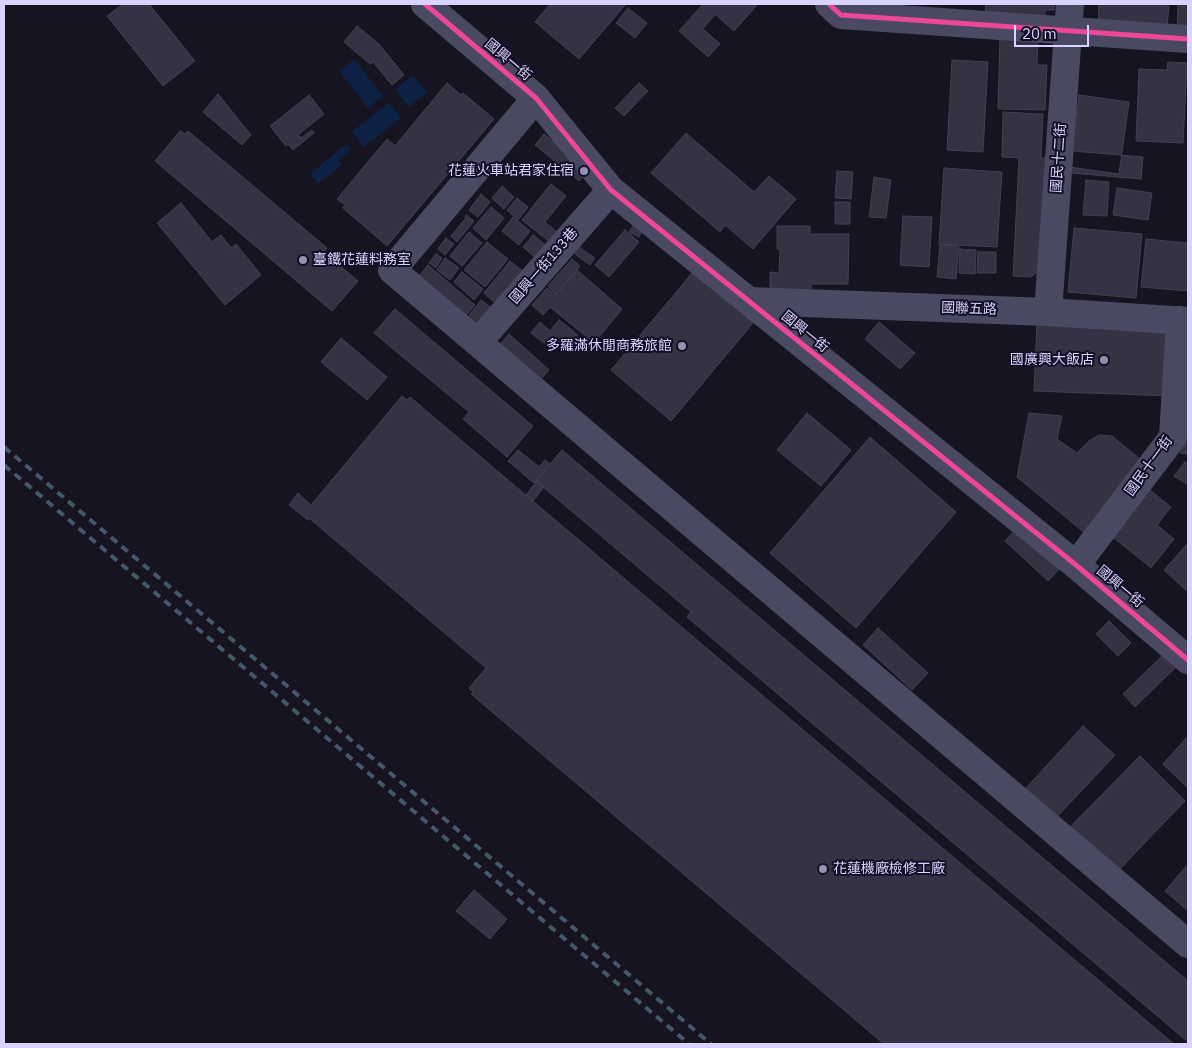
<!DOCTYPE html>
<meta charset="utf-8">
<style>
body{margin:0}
#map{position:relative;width:1192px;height:1048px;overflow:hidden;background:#161421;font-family:"IBM Plex Sans",sans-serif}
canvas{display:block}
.frame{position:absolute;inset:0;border:5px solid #d9d4ff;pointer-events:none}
.scale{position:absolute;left:1014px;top:25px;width:75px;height:22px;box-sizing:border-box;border:2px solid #d9d4ff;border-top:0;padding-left:6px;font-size:15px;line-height:18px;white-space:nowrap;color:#d9d4ff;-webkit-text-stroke:4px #130f26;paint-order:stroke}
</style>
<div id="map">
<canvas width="1192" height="1048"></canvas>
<div class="frame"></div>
<div class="scale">20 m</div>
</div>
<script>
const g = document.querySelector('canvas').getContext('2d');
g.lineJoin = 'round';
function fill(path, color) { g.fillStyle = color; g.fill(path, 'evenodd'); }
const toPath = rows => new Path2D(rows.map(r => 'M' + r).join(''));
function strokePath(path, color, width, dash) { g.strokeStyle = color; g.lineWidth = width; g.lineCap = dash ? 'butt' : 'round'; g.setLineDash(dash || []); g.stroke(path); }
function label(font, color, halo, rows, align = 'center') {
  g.font = font + ' "IBM Plex Sans","Noto Sans TC",sans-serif'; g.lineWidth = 4; g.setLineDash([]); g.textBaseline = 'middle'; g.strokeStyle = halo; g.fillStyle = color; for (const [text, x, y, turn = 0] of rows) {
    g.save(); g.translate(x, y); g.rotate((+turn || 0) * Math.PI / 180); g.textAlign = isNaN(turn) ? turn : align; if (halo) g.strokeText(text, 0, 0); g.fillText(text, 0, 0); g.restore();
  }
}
const water = toPath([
 [354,59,383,96,368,108,339,71],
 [413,75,427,93,409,107,395,90],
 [389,102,401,118,364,147,352,132],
 [346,144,351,150,338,160,342,165,318,184,310,174]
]);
const building = toPath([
 [123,4,149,4,195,61,163,86,107,16,123,4],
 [550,4,626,4,579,59,535,22,550,4],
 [703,4,758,4,734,31,715,14,703,29,720,44,708,57,679,31,703,4],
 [986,4,1054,4,1054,10,1045,10,1045,23,985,23,986,4],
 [1099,4,1169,4,1167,29,1098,23,1099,4],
 [1178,4,1188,4,1188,30,1177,29,1178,4],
 [628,8,647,23,635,38,616,23,628,8],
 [357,26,379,44,404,75,392,85,373,62,370,64,344,42,357,26],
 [1000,36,1038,37,1037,65,1047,65,1045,110,998,109,1000,36],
 [952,60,988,62,983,152,947,150,952,60],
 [1168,62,1187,63,1183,143,1136,141,1139,69,1167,70,1168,62],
 [447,83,461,95,463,93,494,119,387,246,343,208,345,205,337,199,387,139,395,146,447,83],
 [639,83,648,91,624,116,615,108,639,83],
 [218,94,251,135,242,145,203,112,218,94],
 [309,95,324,114,298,135,301,138,312,130,314,133,293,150,288,144,286,146,270,126,309,95],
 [1079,95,1129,102,1119,174,1069,167,1079,95],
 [1003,112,1043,114,1041,158,1049,158,1043,268,1031,277,1013,276,1019,158,1002,157,1003,112],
 [180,131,185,134,188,131,327,248,323,252,358,281,332,311,155,161,180,131],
 [686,133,754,192,769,176,796,199,753,249,725,225,720,232,651,173,686,133],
 [544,134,588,170,579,181,535,145,544,134],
 [1073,151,1143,157,1141,179,1071,173,1073,151],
 [944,168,1002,172,997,247,939,244,944,168],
 [837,171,853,172,851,199,835,198,837,171],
 [874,177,891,180,886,218,869,217,874,177],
 [1086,180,1109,182,1107,216,1083,215,1086,180],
 [551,184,566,196,545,222,558,233,550,242,522,220,551,184],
 [502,186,514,197,504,209,492,198,502,186],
 [1117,188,1152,193,1148,220,1113,215,1117,188],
 [481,194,490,202,478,217,469,210,481,194],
 [517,198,528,207,518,220,507,210,517,198],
 [835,202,850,202,850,224,835,224,835,202],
 [181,203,212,242,221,235,231,248,236,244,261,275,225,305,157,223,181,203],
 [491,207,504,218,486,240,473,228,491,207],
 [466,215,474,221,457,242,451,236,465,219,466,215],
 [903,216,932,217,929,267,900,265,903,216],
 [513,217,530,231,519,245,502,231,513,217],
 [634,224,643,229,639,237,629,232,634,224],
 [777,226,810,226,810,234,849,234,848,284,811,284,811,292,770,291,770,272,779,273,780,249,777,249,777,226],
 [1074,228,1142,234,1136,298,1068,292,1074,228],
 [625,230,639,242,609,277,595,265,625,230],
 [469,232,482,243,462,266,450,256,469,232],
 [533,235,547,246,537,259,523,247,533,235],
 [446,238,454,244,445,255,438,249,446,238],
 [1146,239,1188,243,1188,291,1141,287,1146,239],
 [487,242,508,259,485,287,464,270,487,242],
 [940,245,959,246,956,279,937,277,940,245],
 [579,247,595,258,590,265,575,254,579,247],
 [960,249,976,250,975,274,959,273,960,249],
 [978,252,996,252,996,273,977,273,978,252],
 [436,254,442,258,436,268,429,263,436,254],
 [445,258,459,268,450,280,437,270,445,258],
 [572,259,580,266,556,294,548,286,572,259],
 [510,261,525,273,498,305,484,293,510,261],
 [428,265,475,305,462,320,416,280,428,265],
 [577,270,622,309,594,343,550,307,543,315,532,305,547,288,556,295,577,270],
 [462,272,483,289,474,300,454,282,462,272],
 [693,272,753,323,671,421,611,370,693,272],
 [481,300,493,309,478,328,467,318,481,300],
 [395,309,533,426,507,457,463,419,469,412,374,333,395,309],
 [559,320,578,335,566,350,557,343,552,349,531,333,540,322,550,331,559,320],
 [879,322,915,353,900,369,865,339,879,322],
 [1037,323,1175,329,1172,396,1034,391,1037,323],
 [509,334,549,370,536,385,497,348,509,334],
 [341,338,387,377,367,400,321,362,341,338],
 [402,396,407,400,410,397,1174,1044,884,1044,471,694,473,692,469,688,486,668,309,518,308,520,289,505,298,493,311,505,402,396],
 [807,413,851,450,821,486,777,450,807,413],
 [1029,413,1062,416,1057,439,1077,453,1089,441,1099,435,1112,436,1140,459,1086,534,1017,477,1029,413],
 [1184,428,1188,428,1188,454,1180,453,1184,428],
 [870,437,956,512,856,628,770,553,870,437],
 [518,450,539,467,545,460,550,464,534,483,508,461,518,450],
 [562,450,1188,981,1188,1042,687,617,691,612,536,481,562,450],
 [1185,462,1188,463,1188,485,1174,476,1185,462],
 [537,481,544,487,533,501,526,495,537,481],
 [1146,487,1171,507,1157,525,1174,539,1151,568,1109,534,1146,487],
 [1016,529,1059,569,1048,581,1005,541,1016,529],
 [1188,543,1188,592,1164,570,1188,543],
 [1109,621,1131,643,1118,656,1096,634,1109,621],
 [878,628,928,673,912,690,863,645,878,628],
 [1164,654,1176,667,1135,707,1123,694,1164,654],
 [1083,726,1115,755,1056,818,1025,789,1083,726],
 [1188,736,1188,788,1163,764,1188,736],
 [1140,756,1185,801,1115,874,1069,828,1140,756],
 [1188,864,1188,911,1165,891,1188,864],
 [474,890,507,919,490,939,456,911,474,890]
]);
const minor = toPath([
 [425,4,536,98,611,190,1076,565,1188,660],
 [829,4,841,15,1188,39],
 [536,98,392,270,1188,944],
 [749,301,1048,312,1188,321],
 [1048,312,1070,4],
 [478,342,611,190],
 [1076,565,1173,437,1180,320]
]);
const rail = toPath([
 [4,447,711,1044],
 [4,465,689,1044]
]);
const cycleway = toPath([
 [425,4,536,98,611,190,1076,565,1188,660],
 [829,4,841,15,1188,39]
]);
const markers = [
 [584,171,5,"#9591b1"],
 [303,260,5,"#9591b1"],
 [682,346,5,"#9591b1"],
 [1104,360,5,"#9591b1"],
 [823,869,5,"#9591b1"]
];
const streetNames = [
 ["國興一街",508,60,40],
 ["國民十二街",1059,158,-86],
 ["國興一街133巷",544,266,-49],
 ["國聯五路",969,309,2],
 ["國興一街",805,332,39],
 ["國民十一街",1149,466,-54],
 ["國興一街",1120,587,40]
];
const poiNames = [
 ["花蓮火車站君家住宿",574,171],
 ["臺鐵花蓮料務室",313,260,"left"],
 ["多羅滿休閒商務旅館",672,346],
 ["國廣興大飯店",1094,360],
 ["花蓮機廠檢修工廠",833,869,"left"]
];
fill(water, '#0d2144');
fill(building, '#343243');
strokePath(building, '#433f54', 1);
strokePath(minor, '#4a4962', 28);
strokePath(rail, '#43596b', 4, [8, 6]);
strokePath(cycleway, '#ed469a', 5);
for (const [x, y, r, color] of markers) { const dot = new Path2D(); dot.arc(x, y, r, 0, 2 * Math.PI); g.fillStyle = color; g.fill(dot); strokePath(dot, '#130f26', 2); }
label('14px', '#d9d4ff', '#130f26', streetNames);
label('14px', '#d9d4ff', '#130f26', poiNames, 'right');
</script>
